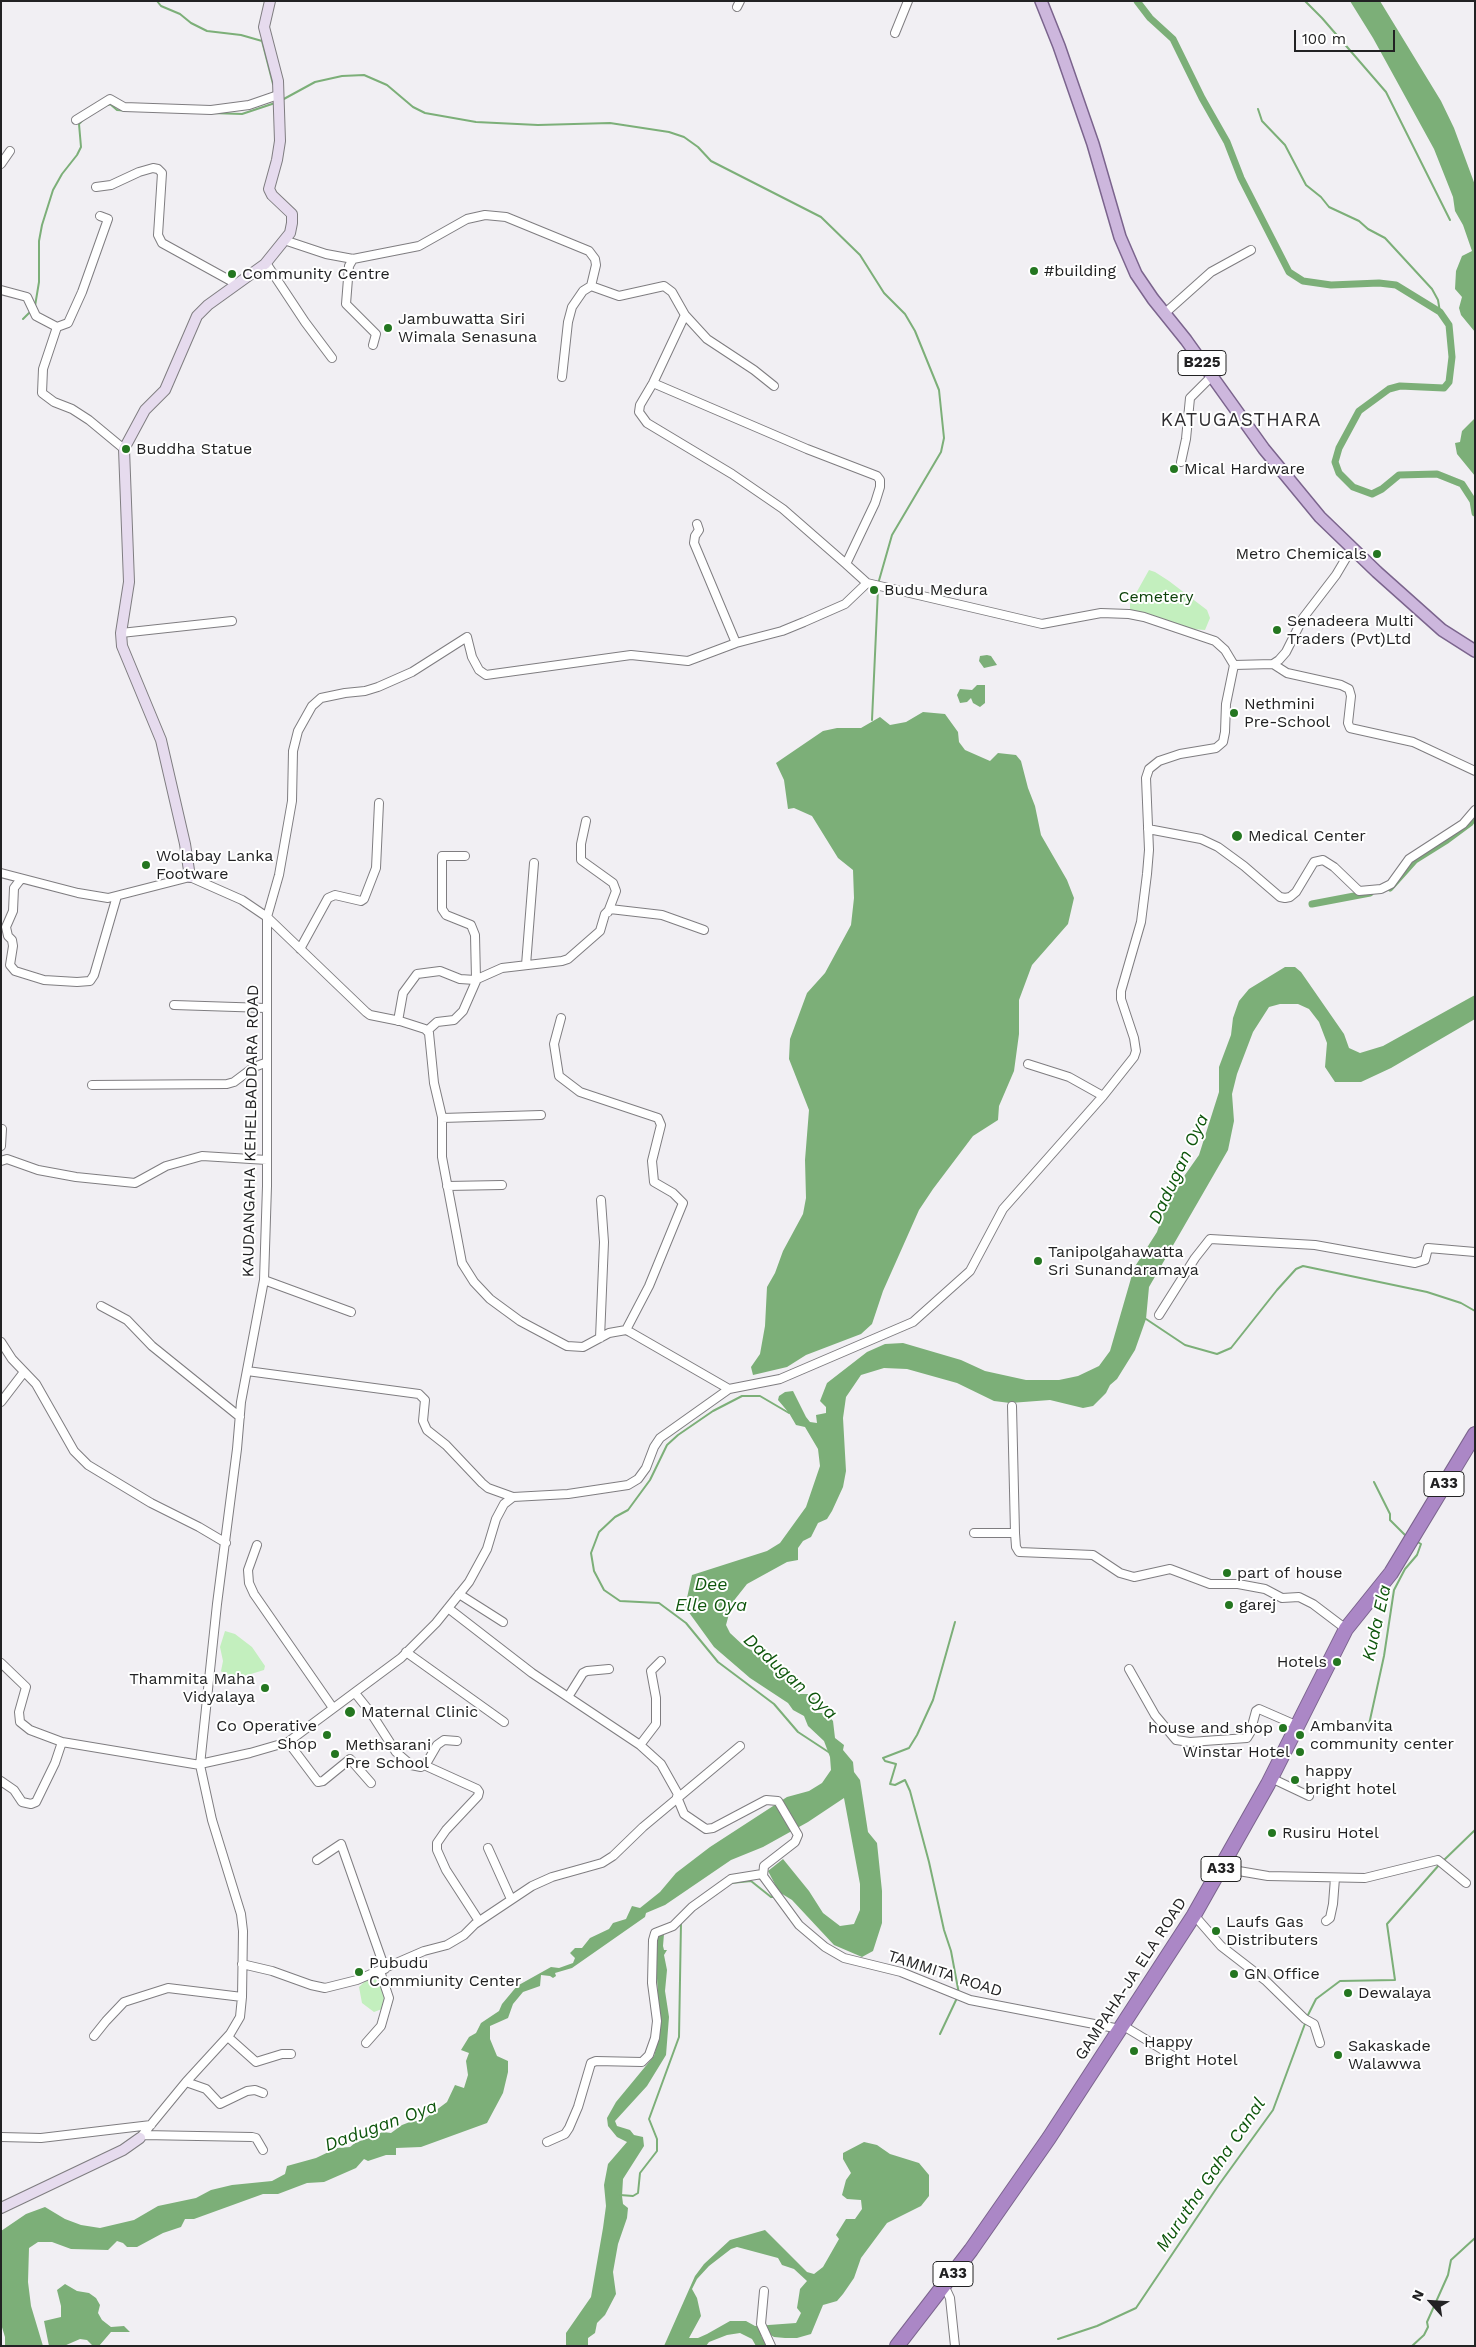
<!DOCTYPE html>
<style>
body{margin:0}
#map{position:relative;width:1476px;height:2347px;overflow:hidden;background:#f1eff3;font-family:"Work Sans",sans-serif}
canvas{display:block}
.frame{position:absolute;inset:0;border:2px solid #222223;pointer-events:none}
.north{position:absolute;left:1406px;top:2277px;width:50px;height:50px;-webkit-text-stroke:4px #fff;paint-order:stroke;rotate:296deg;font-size:14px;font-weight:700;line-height:20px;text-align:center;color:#222223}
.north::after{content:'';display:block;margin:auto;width:18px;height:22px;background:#222223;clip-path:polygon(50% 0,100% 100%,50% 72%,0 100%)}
.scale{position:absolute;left:1294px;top:30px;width:101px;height:22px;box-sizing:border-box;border:2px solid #222223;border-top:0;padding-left:6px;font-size:15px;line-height:18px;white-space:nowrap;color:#222223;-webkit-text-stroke:4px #fff;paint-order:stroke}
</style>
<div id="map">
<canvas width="1476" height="2347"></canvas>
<div class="frame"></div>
<div class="north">N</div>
<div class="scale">100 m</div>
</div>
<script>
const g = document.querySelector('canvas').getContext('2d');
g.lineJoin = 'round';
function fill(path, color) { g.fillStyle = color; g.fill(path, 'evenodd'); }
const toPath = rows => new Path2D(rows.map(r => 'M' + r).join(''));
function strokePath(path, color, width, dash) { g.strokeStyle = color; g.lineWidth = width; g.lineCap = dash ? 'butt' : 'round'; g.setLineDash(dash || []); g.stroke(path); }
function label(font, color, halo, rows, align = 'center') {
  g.font = font + ' "Work Sans",sans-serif'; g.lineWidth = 4; g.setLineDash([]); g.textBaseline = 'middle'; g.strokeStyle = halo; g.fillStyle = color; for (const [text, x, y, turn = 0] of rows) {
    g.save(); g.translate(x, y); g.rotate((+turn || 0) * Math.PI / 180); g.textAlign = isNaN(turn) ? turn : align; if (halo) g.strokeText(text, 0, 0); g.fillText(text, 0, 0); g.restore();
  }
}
const green = toPath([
 [1149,570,1155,572,1169,581,1207,610,1210,618,1205,630,1193,629,1130,610,1130,604],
 [225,1631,235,1634,252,1647,265,1666,264,1670,238,1678,224,1676,221,1671,223,1661,220,1647],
 [376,1979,381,1980,386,2002,382,2009,374,2012,362,2003,359,1987,365,1981]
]);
const water = toPath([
 [1350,1,1380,1,1441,101,1454,128,1475,185,1475,332,1461,315,1459,308,1462,297,1455,289,1456,271,1462,256,1472,251,1463,225,1455,211,1453,197,1434,149,1373,38],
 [1475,418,1475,476,1457,454,1455,443,1460,442,1462,431],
 [987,655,991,656,997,665,984,668,979,661,980,656],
 [977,685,985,685,985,703,980,707,973,703,971,698,967,702,960,703,957,695,960,689,972,690],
 [923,712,945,714,958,732,959,742,965,750,990,761,998,753,1016,755,1021,761,1028,788,1035,806,1041,835,1067,880,1074,898,1068,924,1032,965,1019,1000,1019,1034,1014,1071,999,1106,998,1120,973,1136,933,1189,919,1210,883,1291,872,1324,861,1334,806,1355,787,1367,753,1375,751,1367,760,1354,765,1326,767,1287,775,1273,783,1251,803,1214,806,1198,805,1160,809,1110,789,1059,790,1039,807,993,825,973,851,925,854,898,853,870,838,858,812,816,794,808,788,809,784,780,776,763,823,731,837,728,861,728,880,717,890,725,906,722],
 [1285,967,1295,967,1301,972,1344,1034,1349,1048,1360,1053,1383,1046,1475,995,1475,1019,1391,1068,1361,1082,1335,1082,1325,1067,1327,1043,1319,1022,1309,1009,1298,1004,1280,1004,1269,1007,1253,1032,1237,1074,1232,1094,1234,1121,1228,1150,1149,1287,1146,1319,1135,1350,1117,1379,1110,1385,1106,1393,1093,1406,1083,1408,1050,1400,1010,1403,994,1401,957,1383,907,1369,884,1368,861,1375,846,1397,843,1418,846,1471,843,1487,832,1511,827,1519,818,1523,811,1537,803,1541,798,1548,798,1560,787,1562,747,1584,732,1603,726,1625,730,1633,745,1647,761,1655,797,1682,800,1686,798,1689,799,1694,810,1694,816,1700,818,1704,813,1707,815,1713,826,1713,833,1721,835,1738,844,1745,843,1750,853,1762,854,1772,860,1780,868,1832,877,1843,882,1891,882,1923,873,1951,862,1957,834,1945,792,1900,779,1892,768,1871,783,1859,809,1891,823,1913,840,1926,854,1924,860,1910,860,1884,844,1798,808,1822,763,1847,731,1860,665,1905,646,1913,645,1917,572,1968,555,1973,556,1976,553,1978,550,1976,541,1975,540,1986,523,1992,513,2004,508,2018,490,2026,490,2039,497,2056,508,2061,508,2072,503,2093,487,2123,421,2147,396,2148,396,2155,386,2155,368,2161,364,2159,356,2168,324,2182,307,2183,278,2194,263,2194,194,2219,185,2219,181,2227,163,2233,137,2247,127,2247,123,2243,117,2241,108,2250,71,2249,52,2242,38,2242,29,2248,28,2282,31,2306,43,2346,5,2346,5,2337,1,2324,1,2231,26,2214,45,2207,65,2219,81,2225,100,2228,134,2220,158,2206,196,2198,211,2190,232,2185,272,2181,285,2174,287,2166,316,2158,337,2148,350,2147,355,2143,383,2132,391,2133,402,2125,415,2120,418,2122,423,2120,447,2102,455,2085,464,2088,468,2075,466,2061,469,2053,461,2050,469,2037,476,2033,481,2023,499,2011,502,2004,517,1986,551,1967,559,1968,573,1963,575,1958,570,1953,575,1948,582,1948,590,1938,609,1929,613,1923,626,1919,632,1906,640,1908,660,1892,676,1873,710,1847,787,1797,809,1791,822,1783,831,1770,830,1757,824,1741,808,1726,804,1716,793,1710,788,1703,750,1678,714,1647,685,1607,692,1575,767,1551,780,1543,806,1507,820,1466,818,1449,805,1427,796,1425,789,1413,778,1400,779,1396,785,1392,793,1391,806,1417,810,1422,817,1423,816,1415,826,1413,826,1407,820,1401,827,1383,867,1352,885,1344,903,1343,961,1360,985,1371,1026,1380,1059,1380,1078,1376,1099,1366,1110,1351,1134,1268,1157,1232,1168,1199,1199,1155,1219,1092,1219,1067,1231,1035,1233,1018,1239,1001,1249,989],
 [659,1934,664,1934,663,1946,664,1950,667,1950,664,1955,667,1970,665,1991,669,2017,666,2055,647,2086,615,2121,617,2126,630,2130,634,2135,643,2137,644,2146,623,2179,622,2196,623,2204,628,2208,627,2218,618,2244,613,2272,616,2294,605,2315,597,2323,595,2333,588,2338,588,2346,566,2346,566,2333,591,2297,603,2228,606,2206,604,2185,608,2164,627,2142,617,2137,608,2126,607,2118,616,2102,654,2056,660,2034,655,1941],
 [864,2142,877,2145,890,2154,919,2163,929,2175,929,2196,921,2206,887,2223,861,2258,854,2278,843,2294,837,2301,823,2305,811,2334,797,2338,785,2338,774,2337,767,2333,761,2336,767,2346,756,2346,752,2339,740,2333,727,2335,709,2342,706,2346,664,2346,695,2276,704,2264,730,2240,765,2230,807,2272,814,2274,823,2267,839,2239,836,2235,846,2219,855,2219,862,2209,861,2200,847,2199,842,2195,846,2180,851,2173,843,2159,843,2153],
 [737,2247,778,2258,782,2265,794,2269,807,2281,800,2289,797,2308,801,2313,796,2323,755,2326,746,2321,730,2321,707,2334,698,2338,689,2338,701,2316,697,2298,692,2289,697,2279,709,2266,731,2249],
 [65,2284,77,2291,89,2293,96,2298,100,2305,98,2313,102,2320,111,2327,124,2326,130,2332,111,2332,99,2346,93,2346,87,2340,80,2339,64,2346,49,2346,44,2321,61,2317,61,2306,57,2290]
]);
const stream = toPath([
 [157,1,161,6,180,14,191,23,207,31,241,35,262,41,273,84],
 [1305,1,1322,18,1386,92,1450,220],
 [282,100,315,82,342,76,364,75,387,85,413,107,425,113,476,122,538,125,610,123,669,132,684,137,698,147,711,161,821,217,860,255,884,293,905,314,915,331,939,390,944,438,941,452,892,535,878,584],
 [108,105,110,104,117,110,130,111],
 [1258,109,1262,121,1285,145,1306,185,1321,197,1329,207,1359,221,1368,229,1385,238,1432,289,1438,300,1440,312],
 [149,111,242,114,275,103],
 [35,306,39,282,39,241,42,225,53,190,62,174,77,155,81,147,79,124,84,119],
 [23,319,30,312],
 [872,720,878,589],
 [1146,1319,1185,1345,1217,1354,1231,1348,1277,1290,1296,1269,1303,1266,1427,1292,1461,1303,1475,1311],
 [789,1413,760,1396,742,1396,713,1411,678,1435,667,1445,650,1480,628,1510,615,1517,599,1532,591,1553,594,1571,604,1590,620,1601,659,1603,686,1623,718,1662,774,1704,798,1732,830,1753],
 [1374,1482,1390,1514,1390,1520,1407,1537],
 [955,1622,933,1700,917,1735,909,1748,883,1758,885,1761,896,1764,890,1784,895,1785,905,1780,910,1791,929,1862,944,1930,951,1951,959,1994],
 [1368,1729,1384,1656,1394,1590,1405,1569,1417,1555,1421,1544,1416,1541],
 [1443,1861,1475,1830],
 [731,1883,751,1881,771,1897,776,1897],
 [1307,2017,1316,1999,1340,1981,1395,1980,1387,1924,1439,1865],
 [940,2034,957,1998],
 [620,2195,633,2196,638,2193,640,2173,657,2151,657,2139,649,2119,679,2037,681,1922],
 [1058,2339,1097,2326,1136,2308,1218,2186,1273,2110,1306,2021],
 [1412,2346,1424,2335,1428,2327,1427,2322,1448,2275,1451,2260,1475,2238]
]);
const canal = toPath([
 [1137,1,1150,18,1173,39,1202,98,1227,142,1241,178,1289,272,1303,281,1331,285,1379,283,1396,285,1440,312,1449,325,1452,357,1449,382,1444,388,1400,386,1389,389,1359,411,1339,448,1335,462,1339,473,1353,487,1372,494,1382,489,1399,475,1437,474,1462,484,1473,501,1475,513],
 [1390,888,1415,860,1447,840,1470,823,1475,816],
 [1312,904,1370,893]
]);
const street = toPath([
 [737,7,740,1],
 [895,33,908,1],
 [76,120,110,99,124,107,211,110,249,105,278,95],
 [1,164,10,151],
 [96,187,111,185,139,172,153,168,158,169,162,173,158,235,162,243,231,281,235,285],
 [284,240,326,254,353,259,419,246,467,219,485,215,506,217,589,251,595,259,596,265,591,286,583,291,572,307,568,322,562,377],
 [353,259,349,266,346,304,376,334,373,345],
 [266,263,305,322,332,358],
 [591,286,619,296,664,286,672,292,685,315,653,383,640,405,639,412,647,423,732,474,783,509,846,564],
 [1,290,27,297,36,316,57,327,68,323,82,292,108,219,100,216],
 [1164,314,1211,272,1251,250],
 [685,315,707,339,754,370,774,386],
 [57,327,43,369,42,393,54,402,72,409,89,420,124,449],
 [653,383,807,449,877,476,880,480,880,487,875,503,846,564,867,583,1042,624,1101,613,1129,614,1144,617,1215,641,1225,650,1234,665],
 [1181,462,1186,439,1190,398,1212,376],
 [697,524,699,530,695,536,694,543,736,643],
 [121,633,232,621],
 [1273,664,1287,673,1341,685,1349,689,1351,696,1348,723,1350,728,1413,742,1475,771],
 [1234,665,1273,664,1279,660,1286,652,1303,618,1336,575,1352,548],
 [586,821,581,844,581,860,613,883,616,891,608,912],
 [1148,829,1201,839,1218,847,1244,866,1280,897,1285,898,1290,897,1296,892,1314,862,1323,860,1334,867,1359,891,1381,889,1391,884,1409,859,1463,824,1475,810],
 [465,856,442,856,442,909,446,915,471,925,475,935,476,979],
 [1,873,78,893,108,898,190,877,242,900,267,917,366,1012,370,1015,400,1021,425,1029,429,1033,434,1083,442,1117,442,1157,462,1263,474,1282,490,1299,520,1321,567,1346,583,1347,609,1333,626,1330,630,1332,729,1389],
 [21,879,14,888,13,911,6,927,8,936,12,940,13,946,10,965,15,971,44,980,77,982,90,981,94,975,117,896],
 [300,949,328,898,335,895,361,901,364,899,376,868,379,803],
 [526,965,534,863],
 [174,1005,266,1008],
 [561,1018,554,1044,559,1076,580,1092,658,1118,661,1125,652,1161,654,1182,673,1193,683,1203,649,1286,626,1330],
 [398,1021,403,993,417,974,440,971,460,979,475,980,502,968,562,961,568,959,600,931,605,914,610,909,662,915,704,930],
 [427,1031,437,1022,454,1020,463,1011,477,979],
 [1028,1064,1069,1077,1103,1096],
 [92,1085,227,1084,234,1082,254,1067,265,1063],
 [442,1118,541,1115],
 [1,1146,2,1129],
 [1,1161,7,1159,38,1170,76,1177,135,1183,166,1166,202,1156,267,1160],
 [447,1186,502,1185],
 [264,1280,351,1312],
 [101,1306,127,1320,152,1346,240,1417],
 [1159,1315,1195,1258,1210,1239,1315,1245,1415,1263,1425,1260,1428,1248,1475,1252],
 [600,1338,604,1242,601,1200],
 [1,1342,12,1359,36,1384,74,1451,88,1465,151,1503,199,1527,226,1543],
 [247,1371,419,1394,425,1400,423,1421,427,1430,446,1445,482,1483,488,1488,513,1497],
 [1,1402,24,1372],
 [1012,1406,1015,1533,1016,1547,1019,1552,1093,1555,1120,1573,1134,1577,1170,1569,1210,1584,1238,1584,1265,1589,1282,1598,1299,1597,1313,1604,1346,1629],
 [974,1533,1015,1533],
 [257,1545,248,1570,249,1583,254,1594,333,1708],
 [459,1594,503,1622],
 [448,1608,532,1673,640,1745,661,1764,679,1796],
 [406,1652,504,1722],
 [1,1663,26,1687,19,1712,20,1722,30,1730,62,1742],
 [1129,1669,1155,1715,1176,1740,1190,1742,1247,1738,1250,1733,1256,1711,1259,1709,1298,1726],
 [355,1693,371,1713,396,1752,411,1765,421,1767,426,1764,437,1745,444,1740,457,1741],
 [568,1697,583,1673,587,1671,609,1669],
 [288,1742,318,1782,323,1781,350,1759,371,1783],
 [640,1745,656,1724,656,1698,651,1671,661,1661],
 [200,1764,250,1753,288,1742,401,1658,436,1623,469,1582,487,1549,496,1519,504,1504,513,1497,568,1494,628,1485,638,1479,646,1468,654,1447,660,1438,729,1389,780,1379,913,1322,970,1271,1003,1209,1103,1096,1134,1057,1136,1051,1134,1038,1121,999,1121,991,1141,922,1147,874,1149,850,1146,778,1149,769,1159,761,1180,754,1216,748,1223,742,1225,732,1226,704,1234,665],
 [424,1765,477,1789,479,1792,478,1796,446,1830,437,1843,437,1850,446,1870,479,1921],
 [1271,1778,1309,1796],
 [1,1781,14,1790,22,1802,31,1804,36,1802,55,1763,62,1742,200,1765],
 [677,1797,684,1814,706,1829,713,1828,766,1800,778,1801,798,1835,795,1842,764,1866,763,1876,799,1925,825,1947,844,1958,901,1972,970,2000,1120,2029],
 [488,1848,511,1899],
 [317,1860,341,1844,385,1969],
 [1221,1868,1268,1876,1365,1878,1438,1860,1466,1883],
 [1194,1915,1221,1946,1265,1980,1305,2019,1314,2024,1320,2043],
 [1326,1921,1330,1918,1333,1904,1335,1878],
 [242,1964,272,1971,311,1985,325,1988,357,1980,424,1951,447,1945,464,1935,475,1924,532,1886,552,1877,602,1863,613,1856,643,1827,740,1746],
 [1122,2025,1173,2056],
 [94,2036,106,2021,124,2002,168,1988,242,1997],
 [228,2037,256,2062,282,2054,291,2054],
 [366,2043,381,2026,389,1998,380,1971],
 [186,2082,206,2089,220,2104,247,2091,255,2090,263,2093],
 [143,2135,252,2137,256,2138,263,2150],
 [1,2137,41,2138,151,2125],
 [140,2138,186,2082,230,2034,240,2017,242,1997,243,1931,241,1914,212,1820,200,1765,217,1604,237,1449,241,1402,264,1280,267,1186,267,917,279,875,292,801,293,751,298,731,312,706,321,698,345,693,365,691,378,687,412,672,467,637,472,657,479,670,486,675,631,655,688,661,736,643,782,631,804,622,845,604,867,583],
 [547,2142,565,2134,569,2128,578,2107,591,2063,596,2061,642,2062,649,2055,655,2038,657,2021,652,1983,653,1940,655,1933,673,1926,692,1907,731,1879,762,1874],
 [944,2285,950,2298,955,2346],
 [764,2291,761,2324,771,2346]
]);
const secondary = toPath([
 [190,877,185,844,161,740,122,646,121,633,129,582,124,449,145,410,165,390,197,316,208,305,265,264,290,233,292,223,292,214,272,195,269,189,277,160,280,141,278,81,264,27,270,1],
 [1,2208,123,2150,140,2138]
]);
const primary = toPath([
 [1041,1,1059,46,1093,144,1120,237,1136,274,1153,299,1186,340,1264,449,1320,517,1377,572,1442,630,1475,651]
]);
const highway = toPath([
 [897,2346,971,2250,1049,2138,1194,1915,1268,1784,1346,1629,1391,1573,1475,1434]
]);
const markers = [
 [1034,271,5,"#247620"],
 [232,274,5,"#247620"],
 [388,328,5,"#247620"],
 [126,449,5,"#247620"],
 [1174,469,5,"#247620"],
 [1377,554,5,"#247620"],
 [874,590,5,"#247620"],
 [1277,630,5,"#247620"],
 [1234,713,5,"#247620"],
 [1237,836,6,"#247620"],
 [146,865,5,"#247620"],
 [1038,1261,5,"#247620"],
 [1227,1573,5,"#247620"],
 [1229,1605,5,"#247620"],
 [1337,1662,5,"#247620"],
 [265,1688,5,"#247620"],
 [350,1712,6,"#247620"],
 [1283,1728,5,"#247620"],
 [327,1735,5,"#247620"],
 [1300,1735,5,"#247620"],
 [1300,1752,5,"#247620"],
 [335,1754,5,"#247620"],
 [1295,1780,5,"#247620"],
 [1272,1833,5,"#247620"],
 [1216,1931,5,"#247620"],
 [359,1972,5,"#247620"],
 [1234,1974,5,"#247620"],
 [1348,1993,5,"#247620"],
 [1134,2051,5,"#247620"],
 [1338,2055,5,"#247620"]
];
const shields = [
 [1202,363,48],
 [1444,1484,40],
 [1221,1869,40],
 [953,2274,40]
];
const shieldNames = [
 ["B225",1202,363],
 ["A33",1444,1484],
 ["A33",1221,1869],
 ["A33",953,2274]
];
const poiNames = [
 ["#building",1044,271],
 ["Community Centre",242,274],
 ["Jambuwatta Siri",398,319],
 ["Wimala Senasuna",398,337],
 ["Buddha Statue",136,449],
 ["Mical Hardware",1184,469],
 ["Metro Chemicals",1367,554,"right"],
 ["Budu Medura",884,590],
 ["Senadeera Multi",1287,621],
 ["Traders (Pvt)Ltd",1287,639],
 ["Nethmini",1244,704],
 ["Pre-School",1244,722],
 ["Medical Center",1248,836],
 ["Wolabay Lanka",156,856],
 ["Footware",156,874],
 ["Tanipolgahawatta",1048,1252],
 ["Sri Sunandaramaya",1048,1270],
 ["part of house",1237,1573],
 ["garej",1239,1605],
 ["Hotels",1327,1662,"right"],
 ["Thammita Maha",255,1679,"right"],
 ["Vidyalaya",255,1697,"right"],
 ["Maternal Clinic",361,1712],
 ["Co Operative",317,1726,"right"],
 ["Shop",317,1744,"right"],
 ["Ambanvita",1310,1726],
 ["community center",1310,1744],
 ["house and shop",1273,1728,"right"],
 ["Methsarani",345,1745],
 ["Pre School",345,1763],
 ["Winstar Hotel",1290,1752,"right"],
 ["happy",1305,1771],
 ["bright hotel",1305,1789],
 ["Rusiru Hotel",1282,1833],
 ["Laufs Gas",1226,1922],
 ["Distributers",1226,1940],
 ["Pubudu",369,1963],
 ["Commiunity Center",369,1981],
 ["GN Office",1244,1974],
 ["Dewalaya",1358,1993],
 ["Happy",1144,2042],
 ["Bright Hotel",1144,2060],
 ["Sakaskade",1348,2046],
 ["Walawwa",1348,2064]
];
const parkNames = [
 ["Cemetery",1156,597]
];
const streetNames = [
 ["KAUDANGAHA KEHELBADDARA ROAD",251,1131,-89],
 ["TAMMITA ROAD",945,1974,18],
 ["GAMPAHA-JA ELA ROAD",1131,1979,-57]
];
const waterNames = [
 ["Dadugan Oya",1179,1169,-65],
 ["Dee",711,1585],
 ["Elle Oya",711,1606],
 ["Kuda Ela",1377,1623,-77],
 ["Dadugan Oya",790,1677,42],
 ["Dadugan Oya",381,2126,-20],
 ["Murutha Gaha Canal",1211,2175,-56]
];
const quarterNames = [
 ["KATUGASTHARA",1241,420]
];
fill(green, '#c3efbe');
fill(water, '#7caf78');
strokePath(stream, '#7caf78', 2);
strokePath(canal, '#7caf78', 7);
strokePath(street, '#7f7d80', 10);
strokePath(secondary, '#7f7d80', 12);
strokePath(primary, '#7b648d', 14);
strokePath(highway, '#7b648d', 16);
strokePath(street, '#fff', 8);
strokePath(secondary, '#e6dbee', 10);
strokePath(primary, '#cdb7dd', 11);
strokePath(highway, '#ab87c6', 14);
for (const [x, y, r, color] of markers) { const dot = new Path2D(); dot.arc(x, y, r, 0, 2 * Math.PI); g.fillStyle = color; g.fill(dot); strokePath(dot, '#fff', 2); }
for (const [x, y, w] of shields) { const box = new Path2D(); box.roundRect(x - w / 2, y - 12.5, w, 25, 4); g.fillStyle = '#fff'; g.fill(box); strokePath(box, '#222223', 1); }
label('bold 15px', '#222223', null, shieldNames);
label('16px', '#222223', '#fff', poiNames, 'left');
label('16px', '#0d420a', '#fff', parkNames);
label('16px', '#222223', '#fff', streetNames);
label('italic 18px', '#0e560c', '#fff', waterNames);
g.letterSpacing = '1px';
label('19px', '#2f2d30', '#fff', quarterNames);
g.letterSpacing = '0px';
</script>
